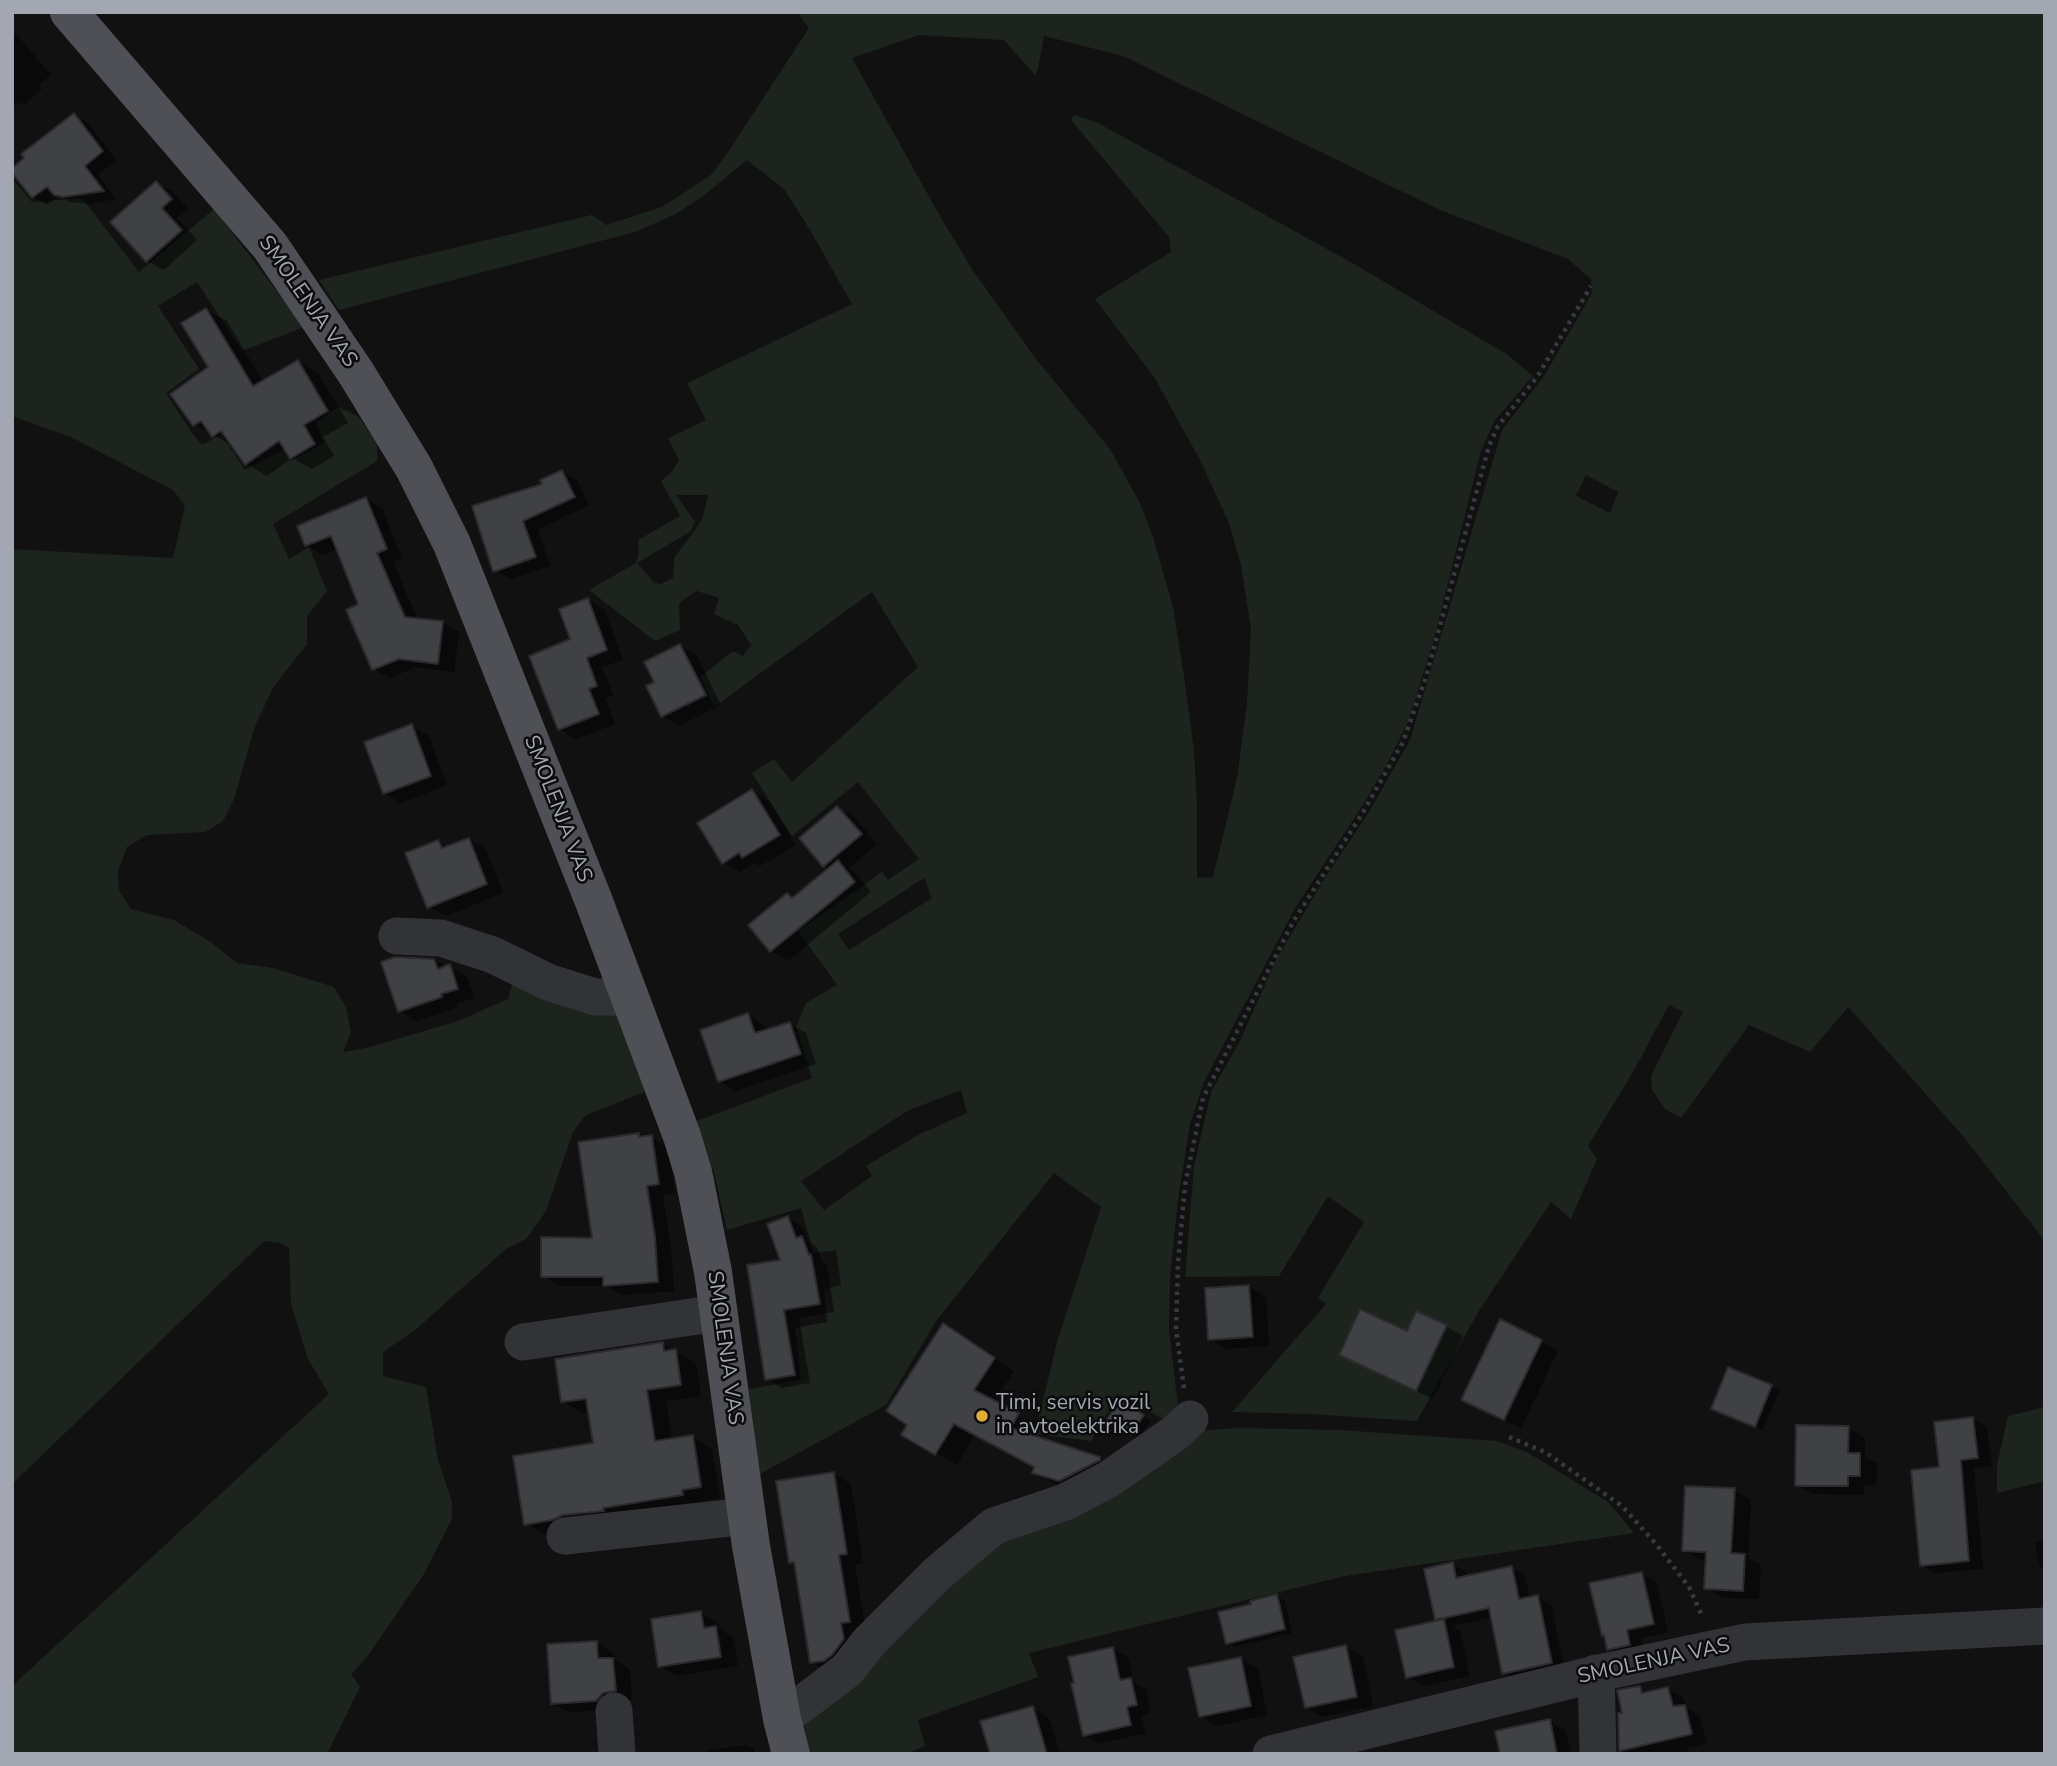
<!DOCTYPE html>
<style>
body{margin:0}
#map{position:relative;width:2057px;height:1766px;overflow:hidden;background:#111112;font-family:"Nunito Sans",sans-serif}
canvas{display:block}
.frame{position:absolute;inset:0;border:14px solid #a3a7b2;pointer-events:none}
</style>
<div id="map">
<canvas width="2057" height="1766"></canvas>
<div class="frame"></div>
</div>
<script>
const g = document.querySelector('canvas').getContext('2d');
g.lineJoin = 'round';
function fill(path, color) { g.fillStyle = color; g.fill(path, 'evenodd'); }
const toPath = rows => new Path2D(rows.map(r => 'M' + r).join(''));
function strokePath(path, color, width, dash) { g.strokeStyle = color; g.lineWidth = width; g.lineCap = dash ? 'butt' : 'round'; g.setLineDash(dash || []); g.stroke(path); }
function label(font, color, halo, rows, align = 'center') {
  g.font = font + ' "Nunito Sans",sans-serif'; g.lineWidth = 5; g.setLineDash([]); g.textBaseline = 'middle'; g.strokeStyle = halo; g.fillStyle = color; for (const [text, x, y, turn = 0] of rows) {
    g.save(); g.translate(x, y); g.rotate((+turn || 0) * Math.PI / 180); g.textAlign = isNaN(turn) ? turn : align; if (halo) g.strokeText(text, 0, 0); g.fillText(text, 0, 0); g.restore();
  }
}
const green = toPath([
 [797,12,2045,12,2045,1241,1963,1136,1848,1007,1810,1052,1749,1025,1681,1118,1665,1109,1652,1090,1651,1076,1683,1012,1669,1005,1633,1072,1588,1146,1597,1159,1571,1219,1551,1202,1477,1314,1417,1421,1310,1414,1232,1412,1326,1304,1318,1298,1364,1222,1328,1196,1279,1276,1185,1277,1194,1166,1211,1092,1240,1041,1276,960,1321,884,1369,812,1410,740,1502,430,1544,376,1592,293,1591,279,1568,259,1440,210,1123,56,1044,36,1038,69,1035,75,1004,40,919,35,852,58,941,218,972,269,1036,359,1110,449,1139,501,1153,537,1173,607,1184,676,1194,750,1197,803,1197,878,1213,877,1237,778,1247,704,1251,629,1241,565,1229,523,1200,460,1154,377,1095,299,1171,252,1169,237,1071,120,1074,115,1098,123,1349,261,1508,355,1533,376,1495,420,1481,451,1433,643,1408,722,1388,762,1361,808,1295,908,1204,1082,1190,1124,1178,1200,1170,1277,1169,1330,1179,1415,1172,1424,1118,1394,1091,1441,1035,1434,1057,1342,1101,1207,1054,1173,936,1321,886,1405,760,1474,749,1389,801,1380,795,1328,827,1322,824,1289,841,1285,836,1250,814,1253,801,1208,727,1230,714,1173,697,1121,812,1078,796,1028,806,1003,837,985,798,931,882,872,888,880,919,859,858,782,792,836,752,773,774,759,792,782,918,667,872,592,714,707,700,677,733,651,743,656,751,645,738,625,714,614,719,598,697,591,679,603,680,630,655,641,589,590,636,563,639,552,638,540,680,516,661,481,671,473,679,460,668,438,706,420,687,383,852,304,810,230,784,189,747,160,702,197,674,215,635,232,339,310,319,280,592,215,606,225,662,207,711,175,728,152,809,28],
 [1586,475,1618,492,1610,513,1576,496],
 [676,495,708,495,702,520,674,558,673,578,661,584,654,583,637,563,690,532,695,522],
 [924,878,932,898,849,950,838,934],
 [961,1090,967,1113,918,1135,866,1166,872,1176,824,1210,801,1181,907,1111],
 [12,178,32,202,82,198,139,272,214,209,304,327,242,351,197,282,158,306,199,369,166,393,192,433,202,445,221,434,245,470,283,450,290,461,324,443,316,422,338,407,358,416,377,443,377,461,273,524,289,559,309,547,327,591,307,616,307,644,274,686,255,726,234,799,223,821,205,832,147,835,127,847,118,871,119,890,131,909,174,920,212,943,237,963,273,968,334,987,346,1007,351,1032,343,1052,367,1048,458,1021,508,999,514,979,617,1006,647,1091,586,1115,573,1132,546,1211,526,1239,506,1249,415,1330,383,1352,383,1376,426,1387,438,1460,452,1502,452,1519,424,1574,367,1657,351,1674,360,1687,327,1754,12,1754,12,1686,329,1394,308,1359,291,1304,289,1248,281,1243,264,1241,12,1484,12,549,173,558,185,506,173,490,73,438,12,416],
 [2045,1407,2045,1481,1997,1493,1997,1465,2008,1416],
 [1240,1428,1340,1430,1497,1441,1527,1452,1608,1502,1634,1533,1345,1576,1029,1653,1038,1677,918,1720,925,1746,906,1754,810,1754,804,1725,999,1536,1195,1431]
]);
const shadow = toPath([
 [12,32,17,35,51,75,39,85,42,89,24,105,19,102,12,108],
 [74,115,88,123,116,160,98,175,116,199,90,204,70,202,59,196,47,205,33,197],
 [157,183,173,192,188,209,177,218,197,240,164,270,147,261],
 [206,310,227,321,263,382,298,362,318,373,348,423,323,437,334,456,312,469,292,458,267,476,247,464,234,447,195,424,210,368],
 [562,472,577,480,589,505,538,529,550,566,510,579,495,570,474,508,544,485],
 [366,499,382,508,402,558,393,562,418,620,443,623,459,632,454,672,416,667,390,678,373,669,361,605,338,549,322,555,306,545],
 [588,600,605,610,623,660,602,667,613,695,605,699,615,724,576,739,559,729,572,640],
 [680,646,697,656,721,705,679,726,663,716],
 [412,726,429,736,447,785,401,803,384,793],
 [752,791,769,801,796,845,760,866,754,863,740,872,723,862],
 [837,808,854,817,877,844,849,868,855,872,871,892,788,961,772,951,750,925,787,895,794,899,830,869,824,866],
 [469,840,486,849,503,893,446,916,429,907,438,842,448,848],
 [434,960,467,976,474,998,457,1004,458,1007,416,1021,400,1011],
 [748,1015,764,1025,767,1031,789,1023,806,1033,816,1064,736,1091,720,1081],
 [638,1135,644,1138,651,1137,668,1147,675,1193,663,1195,671,1248,674,1291,622,1295,606,1286,560,1286,543,1276,594,1239],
 [787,1218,803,1227,809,1242,817,1247,823,1263,827,1265,834,1312,799,1318,810,1383,782,1388,766,1379],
 [1249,1287,1266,1297,1269,1346,1227,1349,1210,1339],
 [1446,1326,1463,1336,1433,1399,1341,1355,1408,1333],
 [963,1337,1014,1371,994,1402,1038,1426,1032,1437,1100,1459,1120,1470,1081,1492,1055,1484,1034,1472,1036,1467,975,1434,957,1465,904,1434],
 [1541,1341,1558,1351,1521,1428,1480,1408],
 [662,1344,696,1363,701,1396,666,1401,672,1440,692,1437,712,1449,720,1498,702,1501,703,1506,546,1535,526,1523,595,1445,590,1412,583,1413,562,1401],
 [1771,1386,1779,1391,1763,1430,1721,1412],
 [1128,1407,1151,1421,1139,1438,1132,1434],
 [1973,1419,1987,1427,1992,1466,1974,1468,1983,1569,1936,1573,1921,1565,1941,1469],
 [1848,1428,1865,1438,1865,1457,1877,1464,1876,1485,1865,1485,1864,1495,1814,1494,1797,1485],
 [834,1474,851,1484,863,1563,855,1564,866,1631,829,1672,812,1662,796,1565,791,1562],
 [1734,1490,1751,1500,1748,1558,1761,1565,1759,1599,1723,1598,1706,1588,1708,1560,1700,1560,1684,1550],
 [2045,1541,2045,1570,2039,1566,2035,1542],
 [1453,1564,1466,1572,1467,1577,1512,1568,1525,1576,1530,1599,1538,1597,1551,1605,1565,1670,1517,1681,1504,1673,1492,1617,1452,1626,1460,1631,1470,1676,1424,1686,1407,1676,1441,1622,1436,1619],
 [1641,1574,1657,1582,1668,1632,1641,1638,1645,1653,1624,1657,1609,1649,1606,1636,1603,1635],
 [1277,1596,1285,1601,1292,1633,1235,1647,1227,1642],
 [701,1613,718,1623,719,1629,733,1637,738,1666,677,1676,660,1666],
 [596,1643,613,1653,614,1660,630,1669,632,1700,620,1702,613,1710,569,1712,552,1703],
 [1346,1647,1363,1657,1373,1706,1323,1717,1306,1707],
 [1113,1649,1129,1658,1133,1682,1146,1689,1151,1713,1141,1715,1146,1733,1100,1744,1085,1735],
 [1241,1659,1258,1668,1267,1715,1217,1726,1200,1716],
 [1640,1688,1650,1693,1668,1689,1684,1698,1686,1708,1700,1716,1707,1743,1687,1748,1689,1754,1621,1754,1620,1715,1624,1714],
 [1032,1708,1049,1718,1060,1754,991,1754],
 [1549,1721,1566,1731,1571,1754,1502,1754],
 [746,1745,754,1749,754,1754,706,1754,706,1751]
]);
const building = toPath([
 [74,113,103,151,85,166,104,191,63,197,54,195,47,187,32,198,12,173,12,168,24,158,21,154,74,113],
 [156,181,172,199,162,208,182,230,146,262,110,222,156,181],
 [206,308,253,386,298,360,328,411,304,425,315,444,290,459,279,441,245,465,221,431,212,437,201,421,193,426,170,394,208,367,181,323,206,308],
 [562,470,575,497,523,521,536,557,493,572,472,506,542,484,540,480,562,470],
 [366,497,387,549,377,553,405,617,443,621,438,664,399,659,372,670,346,610,358,604,331,536,305,546,297,526,366,497],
 [588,598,607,650,587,658,597,686,589,689,599,714,558,730,529,656,570,639,559,609,588,598],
 [680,644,706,695,661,717,646,686,654,682,644,662,680,644],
 [412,724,431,776,383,794,364,742,412,724],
 [752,789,780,835,742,858,739,853,722,864,697,823,752,789],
 [837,806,862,834,823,867,799,838,837,806],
 [469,838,487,884,427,908,405,853,438,840,442,848,469,838],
 [838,860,855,882,770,952,748,925,787,893,792,898,838,860],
 [395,957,434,959,438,969,450,964,458,989,441,994,442,997,398,1012,381,962,395,957],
 [748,1013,755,1033,790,1022,801,1054,718,1082,700,1030,748,1013],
 [639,1133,639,1137,652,1135,659,1184,647,1186,655,1237,658,1282,603,1286,603,1277,541,1277,541,1237,592,1238,578,1142,639,1133],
 [788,1216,796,1238,802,1236,809,1255,811,1254,820,1304,784,1310,795,1375,765,1380,747,1265,780,1260,767,1224,788,1216],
 [1249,1285,1253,1337,1208,1340,1205,1288,1249,1285],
 [1360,1309,1407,1331,1416,1311,1447,1325,1416,1391,1339,1355,1360,1309],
 [1500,1319,1542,1340,1504,1420,1461,1400,1500,1319],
 [943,1323,995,1358,974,1390,1019,1413,1011,1428,1100,1457,1100,1460,1059,1481,1032,1473,1034,1467,954,1424,935,1455,901,1435,907,1425,886,1411,943,1323],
 [663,1342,664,1351,676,1349,681,1385,647,1390,655,1441,693,1435,701,1487,682,1490,683,1495,603,1508,604,1511,563,1515,552,1520,524,1525,513,1456,593,1443,586,1399,561,1402,555,1359,663,1342],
 [1728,1367,1772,1385,1755,1427,1711,1409,1728,1367],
 [1120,1400,1144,1415,1131,1435,1107,1419,1120,1400],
 [1973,1417,1978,1458,1961,1460,1969,1561,1920,1566,1911,1470,1939,1467,1934,1422,1973,1417],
 [1796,1425,1849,1426,1848,1453,1860,1453,1860,1476,1848,1476,1848,1486,1795,1486,1796,1425],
 [834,1472,847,1554,839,1555,850,1622,841,1623,844,1639,832,1655,824,1661,810,1663,794,1562,789,1563,776,1481,834,1472],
 [1685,1486,1735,1488,1731,1553,1745,1554,1743,1591,1704,1589,1706,1552,1682,1551,1685,1486],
 [1453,1562,1456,1578,1512,1566,1519,1599,1538,1595,1552,1663,1502,1674,1489,1608,1435,1620,1424,1569,1453,1562],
 [1642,1572,1654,1624,1627,1630,1630,1645,1607,1650,1604,1635,1602,1636,1589,1583,1642,1572],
 [1277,1594,1285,1629,1226,1644,1218,1612,1251,1604,1250,1601,1277,1594],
 [701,1611,704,1628,716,1626,721,1657,658,1667,651,1619,701,1611],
 [1444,1619,1454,1667,1406,1678,1395,1630,1444,1619],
 [597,1641,598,1658,613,1658,616,1691,603,1693,596,1701,551,1704,547,1644,597,1641],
 [1346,1645,1357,1697,1305,1708,1293,1657,1346,1645],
 [1113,1647,1120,1680,1131,1678,1137,1705,1127,1707,1131,1725,1083,1736,1071,1683,1074,1683,1068,1657,1113,1647],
 [1241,1657,1251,1706,1199,1717,1188,1668,1241,1657],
 [1640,1686,1642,1693,1668,1687,1673,1706,1685,1705,1692,1734,1619,1751,1618,1713,1622,1713,1617,1690,1640,1686],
 [1033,1706,1047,1754,990,1754,980,1721,1033,1706],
 [1550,1719,1557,1754,1500,1754,1495,1731,1550,1719]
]);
const path = toPath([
 [1184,1388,1176,1329,1178,1263,1185,1185,1203,1098,1293,922,1362,814,1403,742,1426,677,1489,446,1498,426,1537,377,1591,286],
 [1509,1437,1545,1452,1622,1506,1656,1544,1689,1587,1703,1618]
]);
const minor = toPath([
 [397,936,441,938,493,955,548,982,595,997,629,997],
 [523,1342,718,1313],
 [565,1536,747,1516],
 [1596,1673,1598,1754],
 [614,1711,617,1754],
 [782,1719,847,1670,869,1642,938,1573,994,1526,1065,1502,1109,1479,1175,1433,1190,1419],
 [1271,1754,1608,1671,1745,1642,2045,1626]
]);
const major = toPath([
 [69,12,270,246,356,373,414,468,452,544,593,899,682,1136,693,1172,713,1272,751,1546,782,1719,791,1754]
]);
const markers = [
 [982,1416,7,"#e3ac38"]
];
const streetNames = [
 ["SMOLENJA VAS",307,302,55],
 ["SMOLENJA VAS",557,809,69],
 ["SMOLENJA VAS",724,1348,82],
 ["SMOLENJA VAS",1654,1662,-12]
];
const poiNames = [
 ["Timi, servis vozil",996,1404],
 ["in avtoelektrika",996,1428]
];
fill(green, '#1d241e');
fill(shadow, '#0007');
fill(building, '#404145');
strokePath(building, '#2b2b2e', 2);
strokePath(path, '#383a3e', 4.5, [3.5, 5]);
strokePath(minor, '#323337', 37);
strokePath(major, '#4e5055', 38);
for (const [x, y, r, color] of markers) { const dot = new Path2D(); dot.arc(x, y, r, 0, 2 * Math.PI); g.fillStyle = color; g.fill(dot); strokePath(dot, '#0c0c0d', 2.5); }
label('21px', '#a3a7b2', '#0c0c0d', streetNames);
label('21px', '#a3a7b2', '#0c0c0d', poiNames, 'left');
</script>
